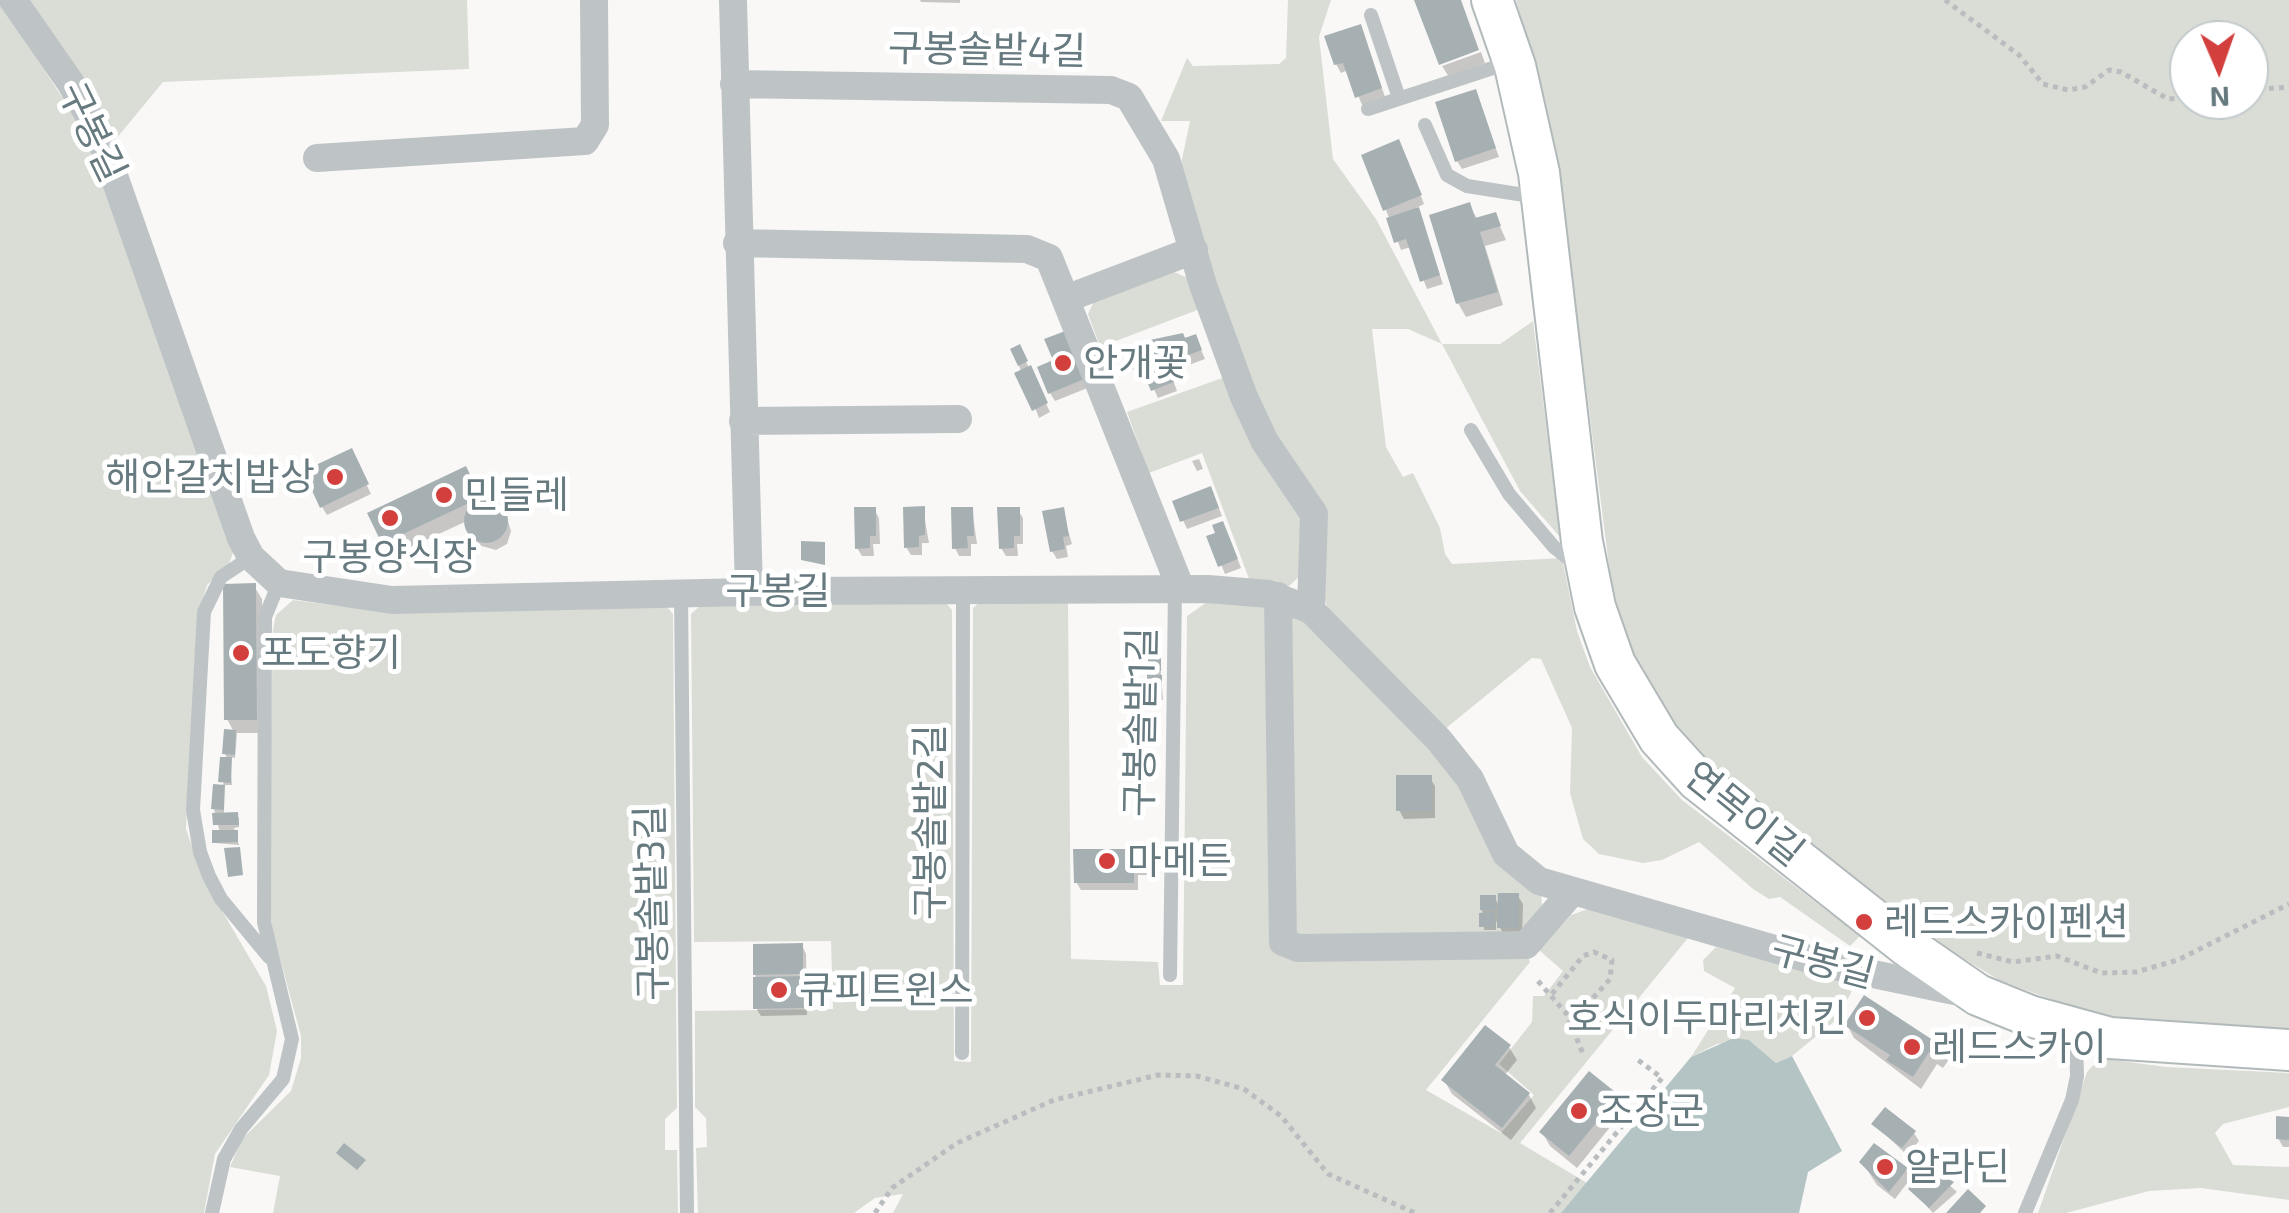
<!DOCTYPE html>
<meta charset="utf-8">
<style>
body{margin:0}
#map{position:relative;width:2289px;height:1213px;overflow:hidden;background:#f9f8f7;font-family:"Exo 2",sans-serif}
canvas{display:block}
.north{position:absolute;left:2169px;top:20px;width:100px;height:100px;box-sizing:border-box;background:#fff;border:2px solid #c2cacc;border-radius:50%;rotate:178deg;font-size:28px;font-weight:700;line-height:40px;text-align:center;color:#667a7f}
.north::after{content:'';display:block;margin:auto;width:35px;height:45px;background:#d23f3d;clip-path:polygon(50% 0,100% 100%,50% 72%,0 100%)}
</style>
<div id="map">
<canvas width="2289" height="1213"></canvas>
<div class="north">N</div>
</div>
<script>
const g = document.querySelector('canvas').getContext('2d');
g.lineJoin = 'round';
function fill(path, color) { g.fillStyle = color; g.fill(path, 'evenodd'); }
const toPath = rows => new Path2D(rows.map(r => 'M' + r).join(''));
function strokePath(path, color, width, dash) { g.strokeStyle = color; g.lineWidth = width; g.lineCap = dash ? 'butt' : 'round'; g.setLineDash(dash || []); g.stroke(path); }
function label(font, color, halo, rows, align = 'center') {
  g.font = font + ' "Exo 2","Noto Sans KR",sans-serif'; g.lineWidth = 10; g.setLineDash([]); g.textBaseline = 'middle'; g.strokeStyle = halo; g.fillStyle = color; for (const [text, x, y, turn = 0] of rows) {
    g.save(); g.translate(x, y); g.rotate((+turn || 0) * Math.PI / 180); g.textAlign = isNaN(turn) ? turn : align; if (halo) g.strokeText(text, 0, 0); g.fillText(text, 0, 0); g.restore();
  }
}
const green = toPath([
 [26,0,467,0,469,69,163,82,116,139],
 [1288,0,1331,0,1319,37,1333,159,1376,219,1442,344,1500,344,1533,321,1560,537,1520,491,1442,344,1408,329,1372,329,1386,447,1403,477,1413,473,1440,528,1445,554,1452,564,1562,558,1577,631,1590,667,1642,757,1682,800,1860,936,1850,946,1780,897,1769,899,1753,889,1699,842,1662,860,1643,863,1599,854,1583,839,1570,793,1572,728,1541,659,1532,658,1445,729,1327,607,1279,443,1225,319,1181,164,1190,121,1161,121,1187,58,1193,66,1279,64,1286,58],
 [1516,0,2289,0,2289,1031,2130,1022,2080,1010,1999,980,1936,942,1708,765,1655,703,1640,675,1614,604,1555,146],
 [2189,40,2249,40,2249,100,2189,100],
 [0,1,96,150,234,550,229,564,207,585,199,614,186,829,204,880,266,986,277,1031,269,1075,215,1154,204,1213,0,1213],
 [1172,271,1188,278,1200,309,1100,347,1088,314,1095,299],
 [1225,377,1304,515,1301,575,1288,587,1251,584,1202,453,1149,473,1127,412],
 [293,600,373,610,664,603,673,614,677,1108,665,1119,665,1150,677,1150,678,1213,273,1213,280,1176,230,1167,242,1139,291,1091,301,1058,301,1036,272,929,268,893,273,629,276,615],
 [1210,600,1255,603,1297,614,1450,768,1541,891,1542,905,1520,935,1530,962,1426,1090,1501,1133,1534,1095,1499,1064,1532,1022,1533,996,1544,996,1563,971,1539,950,1571,915,1588,909,1688,938,1520,1143,1587,1183,1561,1213,893,1213,903,1194,875,1198,854,1213,698,1213,696,1148,707,1147,706,1118,695,1107,695,1011,833,1009,831,941,694,942,691,614,703,603,945,602,952,610,954,1061,971,1062,973,608,980,602,1068,601,1071,959,1158,962,1160,985,1183,985,1187,616],
 [1716,947,1807,971,1857,982,1836,1020,1792,1056,1776,1063,1749,1040,1717,1044,1691,1057,1735,988,1704,971,1703,960],
 [2100,1058,2166,1067,2289,1073,2289,1107,2223,1124,2215,1133,2233,1165,2289,1167,2289,1200,2201,1188,2149,1191,2066,1213,2038,1213,2087,1072]
]);
const water = toPath([
 [1734,1038,1749,1040,1776,1063,1792,1056,1842,1151,1808,1172,1799,1213,1561,1213,1691,1057]
]);
const shadow = toPath([
 [920,0,960,0,960,3,921,2],
 [1364,35,1385,97,1362,105,1348,70,1341,73,1336,64],
 [1481,52,1485,63,1449,77,1442,66],
 [1475,92,1499,157,1462,169,1457,161],
 [1403,151,1424,204,1416,208,1443,284,1427,289,1411,247,1401,250,1386,210],
 [1469,205,1478,220,1495,215,1506,240,1485,246,1503,305,1466,317,1458,303],
 [1195,336,1205,359,1170,372,1177,391,1158,398,1147,374,1139,377,1134,369,1151,351,1148,343],
 [1048,341,1090,387,1055,401,1050,393,1056,362],
 [1019,347,1050,412,1039,418,1013,350],
 [1199,459,1203,469,1197,471,1192,461],
 [355,460,371,494,327,515,322,507],
 [473,482,483,504,490,502,507,518,511,531,507,544,496,550,478,545,467,521,391,556,384,543],
 [1215,498,1222,516,1187,529,1175,502],
 [874,509,879,518,880,544,873,544,874,556,862,556,857,548],
 [923,509,929,543,922,543,922,555,911,555,906,547],
 [972,509,977,544,971,544,971,556,959,556,955,548],
 [1018,510,1023,518,1023,544,1017,544,1018,556,1006,556,1001,548],
 [1062,510,1072,544,1066,546,1068,557,1057,559,1052,551],
 [1227,532,1241,568,1225,574,1210,537],
 [254,586,262,599,263,733,237,733,235,758,229,757,232,785,223,785,228,760,225,754,234,732,227,719],
 [1159,648,1163,700,1152,700,1155,677,1151,670],
 [1430,778,1435,786,1435,818,1404,819,1399,810],
 [224,787,224,815,239,818,239,827,234,828,239,845,215,843,220,833,214,809],
 [1147,852,1152,875,1138,875,1138,890,1081,890,1076,882],
 [1518,896,1523,904,1522,936,1505,936,1496,921,1496,930,1484,930,1482,909,1494,897,1500,907],
 [802,945,806,954,807,1015,761,1016,756,1008,755,946],
 [1847,1025,1940,1047,1948,1061,1943,1068,1937,1064,1921,1089,1854,1038],
 [1509,1047,1517,1060,1504,1076,1529,1095,1536,1108,1511,1140,1452,1094,1444,1080],
 [1617,1096,1624,1110,1577,1168,1550,1146,1542,1132],
 [2289,1119,2289,1147,2283,1147,2278,1138],
 [1874,1124,1914,1133,1919,1141,1907,1155],
 [1862,1162,1906,1170,1911,1178,1895,1199,1877,1185],
 [1939,1166,1943,1179,1957,1192,1933,1213,1911,1189]
]);
const building = toPath([
 [1414,0,1461,0,1479,50,1439,65],
 [1361,24,1382,88,1355,98,1343,63,1334,65,1324,36],
 [1476,89,1496,148,1455,162,1435,102],
 [1399,139,1422,195,1383,211,1361,155],
 [1470,202,1475,218,1496,212,1501,226,1480,232,1498,292,1456,304,1429,215],
 [1419,207,1440,275,1420,282,1406,239,1394,243,1386,218],
 [1068,330,1087,378,1048,394,1037,367,1053,360,1044,339],
 [1183,333,1185,338,1196,334,1202,350,1167,363,1174,382,1151,391,1141,366,1132,370,1127,358,1148,350,1145,341],
 [1020,344,1028,361,1018,366,1010,349],
 [1031,365,1048,403,1032,411,1014,373],
 [352,448,369,484,320,508,303,471],
 [466,466,476,487,464,492,469,503,382,544,367,513],
 [1211,486,1219,508,1180,522,1172,501],
 '464 521a22 22 0 1 1 44 0a22 22 0 1 1-44 0Z',
 [925,506,925,535,919,536,919,547,904,548,903,507],
 [854,507,876,507,876,536,870,536,870,548,855,549],
 [951,507,973,507,974,536,967,536,968,548,952,549],
 [997,507,1020,507,1020,536,1014,536,1014,548,999,549],
 [1064,507,1069,536,1063,537,1065,549,1050,552,1042,511],
 [1223,521,1238,559,1218,567,1206,536,1215,533,1212,525],
 [801,541,825,542,825,565,801,560],
 [256,583,257,720,224,720,223,584],
 [1148,645,1161,645,1161,671,1148,671],
 [1147,674,1162,675,1162,697,1147,697],
 [224,729,236,730,235,755,222,754],
 [220,757,232,757,231,783,218,782],
 [1396,775,1432,775,1432,811,1396,811],
 [213,784,225,785,224,810,211,809],
 [238,812,239,825,213,825,212,813],
 [212,830,238,830,238,842,212,843],
 [240,847,243,875,228,877,224,848],
 [1073,849,1149,849,1149,868,1134,868,1134,883,1074,883],
 [1498,893,1519,893,1519,928,1497,928],
 [1480,895,1496,895,1496,910,1480,910],
 [1495,912,1495,927,1479,927,1479,913],
 [803,943,803,974,753,975,753,944],
 [803,976,804,1008,753,1009,753,977],
 [1864,995,1942,1046,1935,1056,1929,1052,1913,1077,1886,1060,1890,1055,1844,1025],
 [1485,1025,1511,1045,1495,1065,1530,1093,1502,1128,1441,1080],
 [1589,1071,1619,1095,1569,1156,1539,1132],
 [1885,1107,1916,1131,1902,1148,1871,1124],
 [2276,1116,2289,1117,2289,1140,2276,1139],
 [344,1143,366,1160,357,1170,336,1153],
 [1874,1143,1908,1168,1889,1192,1859,1162],
 [1932,1159,1941,1164,1938,1173,1954,1182,1929,1208,1908,1189],
 [1968,1189,1986,1206,1980,1213,1946,1213]
]);
const path = toPath([
 [1945,0,2019,55,2043,84,2068,90,2085,87,2109,70,2121,72,2168,99,2189,97],
 [2249,90,2289,87],
 [1977,953,2013,962,2057,956,2101,973,2136,972,2178,960,2289,904],
 [1538,981,1566,1013,1584,1056],
 [1552,994,1583,956,1594,952,1612,960,1610,979,1570,1024],
 [875,1213,892,1188,957,1143,1054,1100,1158,1075,1197,1076,1244,1089,1281,1116,1328,1174,1415,1213],
 [1550,1213,1662,1078,1638,1060]
]);
const lane = toPath([
 [1371,15,1399,98],
 [1368,109,1508,63],
 [1425,125,1447,175,1467,186,1537,197],
 [1471,430,1509,494,1554,547,1578,566],
 [251,557,221,577,204,612,193,810,200,852,209,876,221,899,269,957],
 [681,593,687,1213],
 [1170,975,1175,589],
 [962,1053,963,591],
 [212,1213,224,1159,241,1129,283,1079,292,1039,264,922,265,617,279,583],
 [2025,1213,2072,1100,2077,1076,2076,1036]
]);
const street = toPath([
 [13,0,70,82,100,136,241,538,251,557,279,583,392,600,791,591,1208,589,1269,594,1311,610,1439,740,1470,779,1506,854,1539,881,1830,965,1964,993],
 [733,0,749,591],
 [734,84,1111,90,1129,97,1166,159,1203,285,1244,397,1265,442,1314,514,1311,610],
 [317,158,585,141,595,125,594,0],
 [737,243,1027,249,1049,258,1181,589],
 [1068,298,1194,250],
 [743,421,958,419],
 [1278,596,1283,942,1298,948,1526,945,1571,893]
]);
const secondary = toPath([
 [1492,0,1515,66,1539,173,1582,542,1595,607,1615,664,1659,738,1697,780,1907,946,1978,995,2030,1016,2110,1038,2289,1050]
]);
const markers = [
 [1063,363,10,"#d23f3d"],
 [335,477,10,"#d23f3d"],
 [444,495,10,"#d23f3d"],
 [390,518,10,"#d23f3d"],
 [241,653,10,"#d23f3d"],
 [1107,861,10,"#d23f3d"],
 [1864,922,10,"#d23f3d"],
 [779,990,10,"#d23f3d"],
 [1867,1018,10,"#d23f3d"],
 [1912,1047,10,"#d23f3d"],
 [1579,1111,10,"#d23f3d"],
 [1885,1167,10,"#d23f3d"]
];
const streetNames = [
 ["구봉솔밭4길",987,50,1],
 ["구봉길",92,132,64],
 ["구봉길",778,591],
 ["구봉솔밭1길",1141,722,-89],
 ["연목이길",1744,814,39],
 ["구봉솔밭2길",930,822,-90],
 ["구봉솔밭3길",652,903,-91],
 ["구봉길",1823,962,15]
];
const poiNames = [
 ["안개꽃",1083,363],
 ["해안갈치밥상",315,477,"right"],
 ["민들레",464,495],
 ["구봉양식장",390,557,"center"],
 ["포도향기",261,653],
 ["마메든",1127,861],
 ["레드스카이펜션",1884,922],
 ["큐피트윈스",799,990],
 ["호식이두마리치킨",1847,1018,"right"],
 ["레드스카이",1932,1047],
 ["조장군",1599,1111],
 ["알라딘",1905,1167]
];
fill(green, '#daddd6');
fill(water, '#b4c4c4');
fill(shadow, '#0003');
fill(building, '#a6b0b3');
strokePath(secondary, '#b1b9bb', 44);
strokePath(path, '#b9bdbf', 5, [5, 5]);
strokePath(lane, '#bec4c6', 14);
strokePath(street, '#bec4c6', 28);
strokePath(secondary, '#fff', 40);
for (const [x, y, r, color] of markers) { const dot = new Path2D(); dot.arc(x, y, r, 0, 2 * Math.PI); g.fillStyle = color; g.fill(dot); strokePath(dot, '#fff', 4); }
label('38px', '#667a7f', '#fff', streetNames);
label('38px', '#667a7f', '#fff', poiNames, 'left');
</script>
